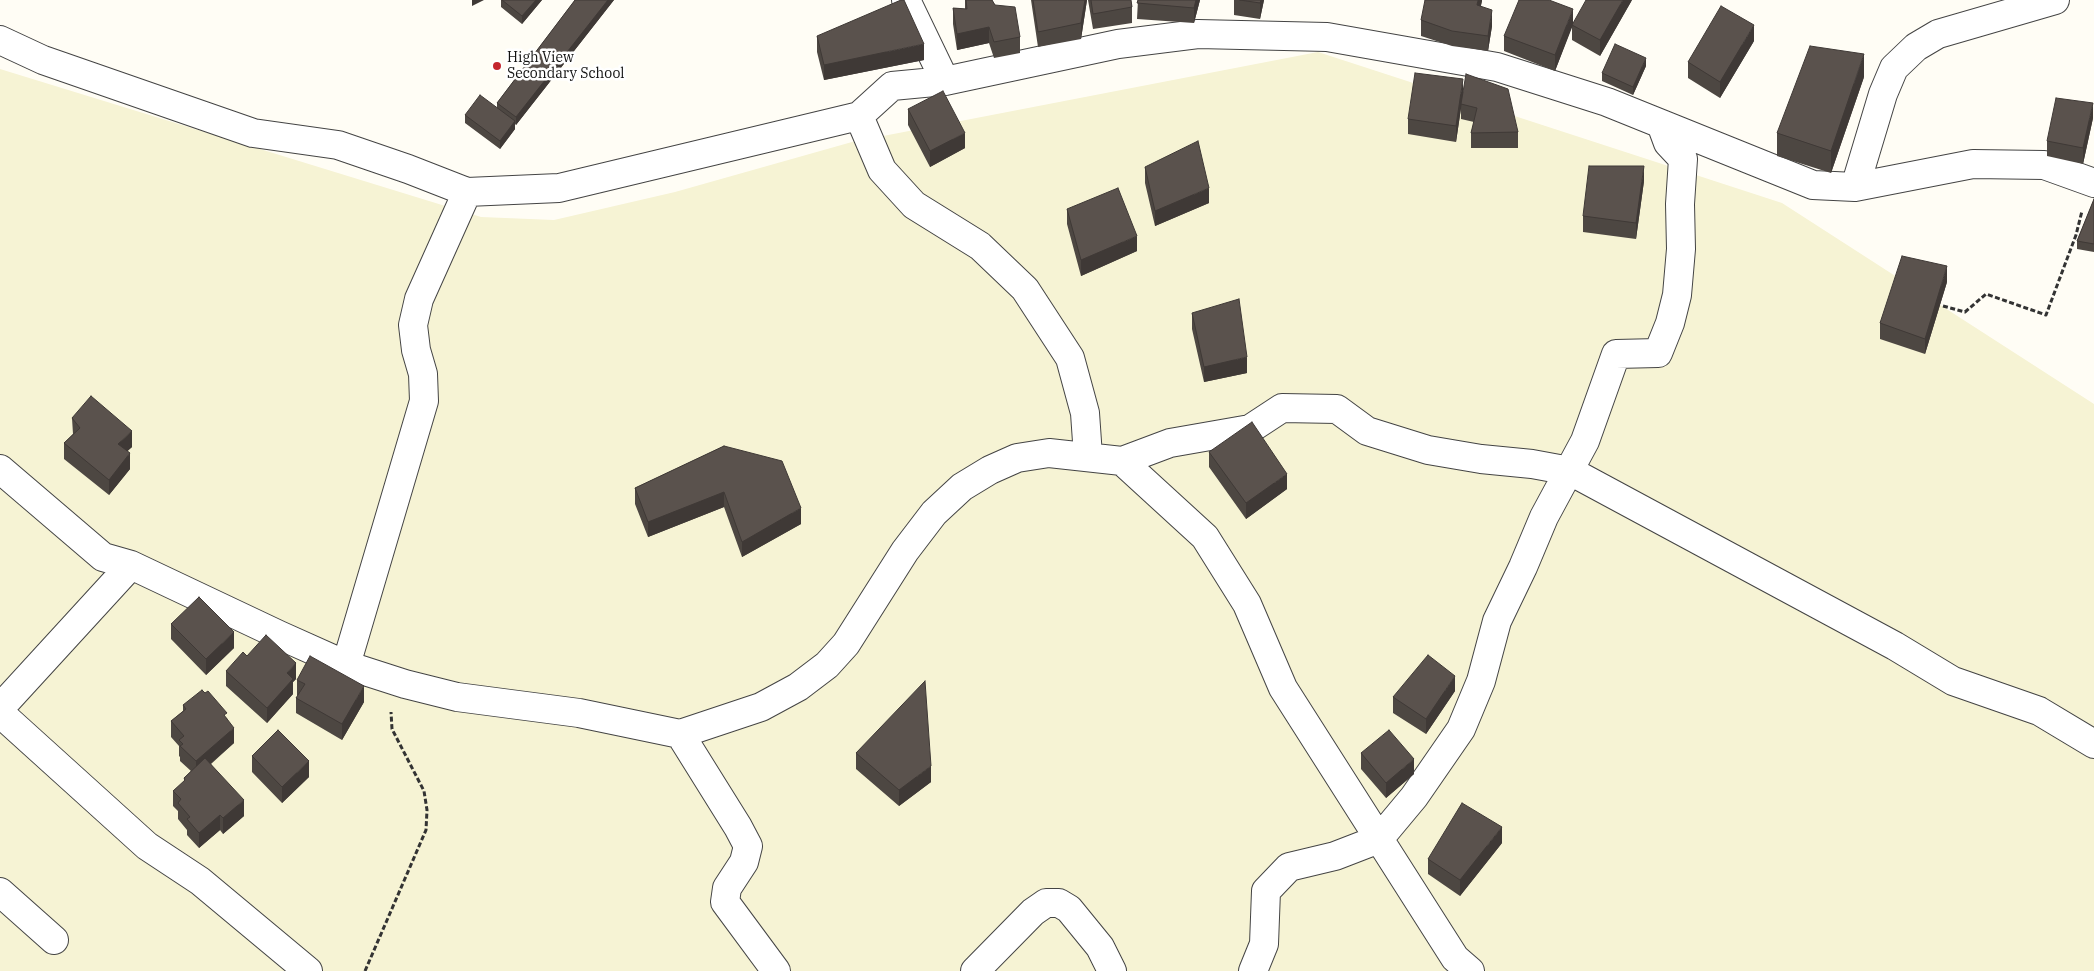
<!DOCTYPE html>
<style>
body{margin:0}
canvas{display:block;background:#fffdf5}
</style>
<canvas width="2094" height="971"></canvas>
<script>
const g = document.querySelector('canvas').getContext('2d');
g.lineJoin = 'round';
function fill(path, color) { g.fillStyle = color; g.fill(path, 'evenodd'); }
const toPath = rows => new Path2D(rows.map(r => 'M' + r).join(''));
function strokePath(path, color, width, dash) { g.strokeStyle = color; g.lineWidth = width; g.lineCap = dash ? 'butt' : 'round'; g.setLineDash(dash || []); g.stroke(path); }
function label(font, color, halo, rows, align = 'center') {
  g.font = font + ' "IBM Plex Serif",serif'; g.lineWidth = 5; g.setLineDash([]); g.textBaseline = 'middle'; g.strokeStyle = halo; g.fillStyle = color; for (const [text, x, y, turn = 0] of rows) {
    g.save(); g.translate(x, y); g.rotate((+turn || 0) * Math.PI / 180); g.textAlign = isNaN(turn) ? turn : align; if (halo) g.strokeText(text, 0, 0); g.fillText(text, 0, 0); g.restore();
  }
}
const farmland = toPath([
 [1318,52,1782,203,2094,404,2094,971,0,971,0,69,481,217,554,220,675,192,852,142]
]);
const path = toPath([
 [1943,306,1965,312,1986,294,2046,315,2076,235,2082,211],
 [365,971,426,830,427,810,424,791,392,729,391,712]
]);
const minor = toPath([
 [906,0,945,81],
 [0,40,43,60,253,133,338,145,408,169,467,192,559,188,859,116,892,86,945,81,1118,44,1198,34,1327,37,1497,67,1607,102,1813,185,1855,187,1973,164,2044,165,2094,183],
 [859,116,882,170,914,205,980,246,1025,289,1070,358,1085,413,1088,456],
 [1855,187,1883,94,1894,68,1916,47,1938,34,2055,0],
 [1122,461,1205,537,1247,604,1283,688,1455,958,1470,971],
 [0,469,103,557,131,565,279,635,346,665,405,684,457,697,579,713,680,734,761,707,798,687,827,665,846,644,905,551,934,513,962,487,990,470,1017,458,1049,453,1122,461,1170,443,1250,429,1282,408,1337,409,1367,431,1428,450,1481,459,1532,464,1570,471,1895,646,1953,681,2039,711,2094,744],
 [346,665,424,401,423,374,416,350,413,325,419,299,467,192],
 [0,708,131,565],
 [0,713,147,846,200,881,308,971],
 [680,734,738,827,748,846,744,862,727,888,725,902,776,971],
 [0,892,54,940],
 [975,971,1033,912,1046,903,1059,903,1069,909,1100,947,1112,971],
 [1253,971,1264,944,1266,891,1289,867,1335,856,1379,839,1414,797,1461,729,1481,681,1497,621,1523,567,1544,517,1585,441,1616,354,1658,353,1670,323,1677,295,1681,249,1680,204,1683,159,1668,143,1661,124]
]);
const wall = toPath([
 [501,0,542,0,522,24,501,7],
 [575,0,614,0,516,125,515,124,515,129,500,149,465,123,465,115,497,108,497,103],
 [965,0,992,0,995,5,1020,37,1020,53,994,58,989,43,957,50,953,24,953,8,965,9],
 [1031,0,1087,0,1081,39,1038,47],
 [1088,0,1131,0,1132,7,1132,23,1093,29],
 [1138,0,1200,0,1194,23,1137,19],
 [1234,0,1264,0,1260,19,1234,15],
 [1482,0,1481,6,1492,26,1488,51,1452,46,1421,36,1421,20],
 [1632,0,1600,56,1572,40,1572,26,1555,71,1504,51,1504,36,1573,24],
 [817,36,924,60,824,80,817,52],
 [1754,41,1720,98,1688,78,1688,62],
 [1646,66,1633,95,1602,81,1602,73],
 [1864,77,1831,173,1777,156,1777,133],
 [1463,93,1518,132,1518,148,1471,148,1471,133,1474,122,1461,119,1461,108,1456,142,1408,134,1408,119],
 [908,109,965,148,930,167,908,125],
 [2093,118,2083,164,2047,156,2047,141],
 [1145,167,1209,203,1155,226,1145,183],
 [1644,181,1636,239,1583,232,1583,216],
 [2094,199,2094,252,2077,249,2077,241],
 [1067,209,1137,251,1081,276,1067,224],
 [1947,282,1925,354,1880,339,1880,323],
 [1192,313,1247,373,1204,382,1192,329],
 [72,418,132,447,127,451,130,469,109,495,64,459,64,443,73,434],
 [724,446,801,524,742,557,724,507,648,537,635,504,635,488],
 [1209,452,1287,489,1246,519,1209,467],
 [171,624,234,648,206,675,171,639],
 [226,671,296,679,293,682,293,694,267,723,226,686],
 [297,680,364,702,342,740,296,713,296,698,298,696,297,695],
 [1455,691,1426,734,1393,713,1393,697],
 [183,705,227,718,234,743,211,764,244,816,223,834,220,830,199,848,187,835,187,830,178,819,178,811,173,806,173,791,184,782,184,778,191,771,180,761,180,757,179,756,179,746,171,737,171,721,183,711],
 [856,753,931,782,899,806,856,769],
 [1361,753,1414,774,1386,798,1361,769],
 [252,756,309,777,282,803,252,772],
 [1502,843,1460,896,1428,874,1428,859]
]);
const shadedWall = toPath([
 [472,0,484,0,472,6],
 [536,0,542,0,522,24,522,16],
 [608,0,614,0,516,125,516,117],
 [1085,0,1087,0,1081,39,1081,23],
 [1196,0,1200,0,1194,23,1194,8],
 [1261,0,1264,0,1260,19,1260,3],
 [1478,0,1482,0,1482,1,1477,20,1477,5],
 [1623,0,1632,0,1600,56,1600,40],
 [1573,9,1573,25,1555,71,1555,55],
 [1492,10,1492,26,1488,51,1488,36],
 [1754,25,1754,41,1720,98,1720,82],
 [989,27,989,43,957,50,957,34],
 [924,44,924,60,824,80,824,65],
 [1864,54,1864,77,1831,173,1831,151],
 [1646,58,1646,66,1633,95,1633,87],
 [1463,79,1463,95,1456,142,1456,126],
 [2093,103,2093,118,2083,164,2083,148],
 [515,121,515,129,500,149,500,141],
 [965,133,965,148,930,167,930,151],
 [1644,166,1644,181,1636,239,1636,223],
 [1209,188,1209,203,1155,226,1155,211],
 [1137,236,1137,251,1081,276,1081,260],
 [1947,266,1947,282,1925,354,1925,339],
 [1247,357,1247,373,1204,382,1204,367],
 [132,431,132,447,118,460,118,444],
 [130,453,130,469,109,495,109,480],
 [1287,474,1287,489,1246,519,1246,503],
 [724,492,724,507,648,537,648,522],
 [801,508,801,524,742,557,742,542],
 [234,632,234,648,206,675,206,659],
 [296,663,296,679,293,682,293,694,267,723,267,708,287,673],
 [1455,676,1455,691,1426,734,1426,719],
 [364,686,364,702,342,740,342,724],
 [234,728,234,743,196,776,196,761],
 [1414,759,1414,774,1386,798,1386,783],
 [309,761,309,777,282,803,282,787],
 [931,766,931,782,899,806,899,790],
 [244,800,244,816,223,834,223,818],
 [220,815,220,830,199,848,199,833],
 [1502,827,1502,843,1460,896,1460,880]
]);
const building = toPath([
 [502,0,536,0,522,16,502,0],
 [575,0,608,0,516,117,497,103,575,0],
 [901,0,904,0,924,44,824,65,817,36,901,0],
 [966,0,992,0,995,5,1015,7,1020,37,994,42,989,27,957,34,953,8,967,9,966,0],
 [1033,0,1085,0,1081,23,1038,32,1033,0],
 [1091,0,1131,0,1132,7,1093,14,1091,0],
 [1138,0,1196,0,1194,8,1137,3,1138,0],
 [1240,0,1261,0,1260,3,1240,0],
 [1425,0,1478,0,1477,5,1492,10,1488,36,1452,31,1421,20,1425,0],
 [1519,0,1549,0,1573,9,1555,55,1504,36,1519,0],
 [1586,0,1623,0,1600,40,1572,25,1586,0],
 [1721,6,1754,25,1720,82,1688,62,1721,6],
 [1615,44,1646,58,1633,87,1602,73,1615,44],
 [1810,46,1864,54,1831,151,1777,133,1810,46],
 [1415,73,1463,79,1456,126,1408,119,1415,73],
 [1466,74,1508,89,1518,132,1471,133,1477,108,1461,104,1466,74],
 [943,91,965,133,930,151,908,109,943,91],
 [480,95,515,121,500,141,465,115,480,95],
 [2056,98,2093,103,2083,148,2047,141,2056,98],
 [1198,141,1209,188,1155,211,1145,167,1198,141],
 [1589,166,1644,166,1636,223,1583,216,1589,166],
 [1118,188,1137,236,1081,260,1067,209,1118,188],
 [2094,199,2094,244,2077,241,2094,199],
 [1902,256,1947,266,1925,339,1880,323,1902,256],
 [1239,299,1247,357,1204,367,1192,313,1239,299],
 [91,396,132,431,118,444,130,453,109,480,64,443,80,428,72,418,91,396],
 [1252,422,1287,474,1246,503,1209,452,1252,422],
 [724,446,782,461,801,508,742,542,724,492,648,522,635,488,724,446],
 [199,597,234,632,206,659,171,624,199,597],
 [266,635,296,663,287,673,293,679,267,708,226,671,243,652,247,656,266,635],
 [1428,655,1455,676,1426,719,1393,697,1428,655],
 [310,656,364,686,342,724,296,698,305,684,297,680,310,656],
 [925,681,931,766,899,790,856,753,925,681],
 [202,690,205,693,208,691,227,713,224,715,234,728,196,761,180,746,183,744,179,740,184,736,171,721,186,709,183,705,202,690],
 [278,730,309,761,282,787,252,756,278,730],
 [1389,730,1414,759,1386,783,1361,753,1389,730],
 [205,758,244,800,223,818,220,815,199,833,187,819,190,817,178,803,181,799,173,791,185,780,184,778,205,758],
 [1462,803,1502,827,1460,880,1428,859,1462,803]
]);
const markers = [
 [497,66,5,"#c4262e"]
];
const poiNames = [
 ["High View",507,58],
 ["Secondary School",507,74]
];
fill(farmland, '#f6f3d4');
strokePath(minor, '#444', 30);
strokePath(path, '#333', 3, [5, 2.5]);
strokePath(minor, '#fff', 28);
fill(wall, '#4d4742');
fill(shadedWall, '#3f3936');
fill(building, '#5a524d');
strokePath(building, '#3f3936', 1);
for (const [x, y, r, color] of markers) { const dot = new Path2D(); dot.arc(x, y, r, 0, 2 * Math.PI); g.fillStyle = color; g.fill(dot); strokePath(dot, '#fff', 2); }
label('14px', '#111', '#fff', poiNames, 'left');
</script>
